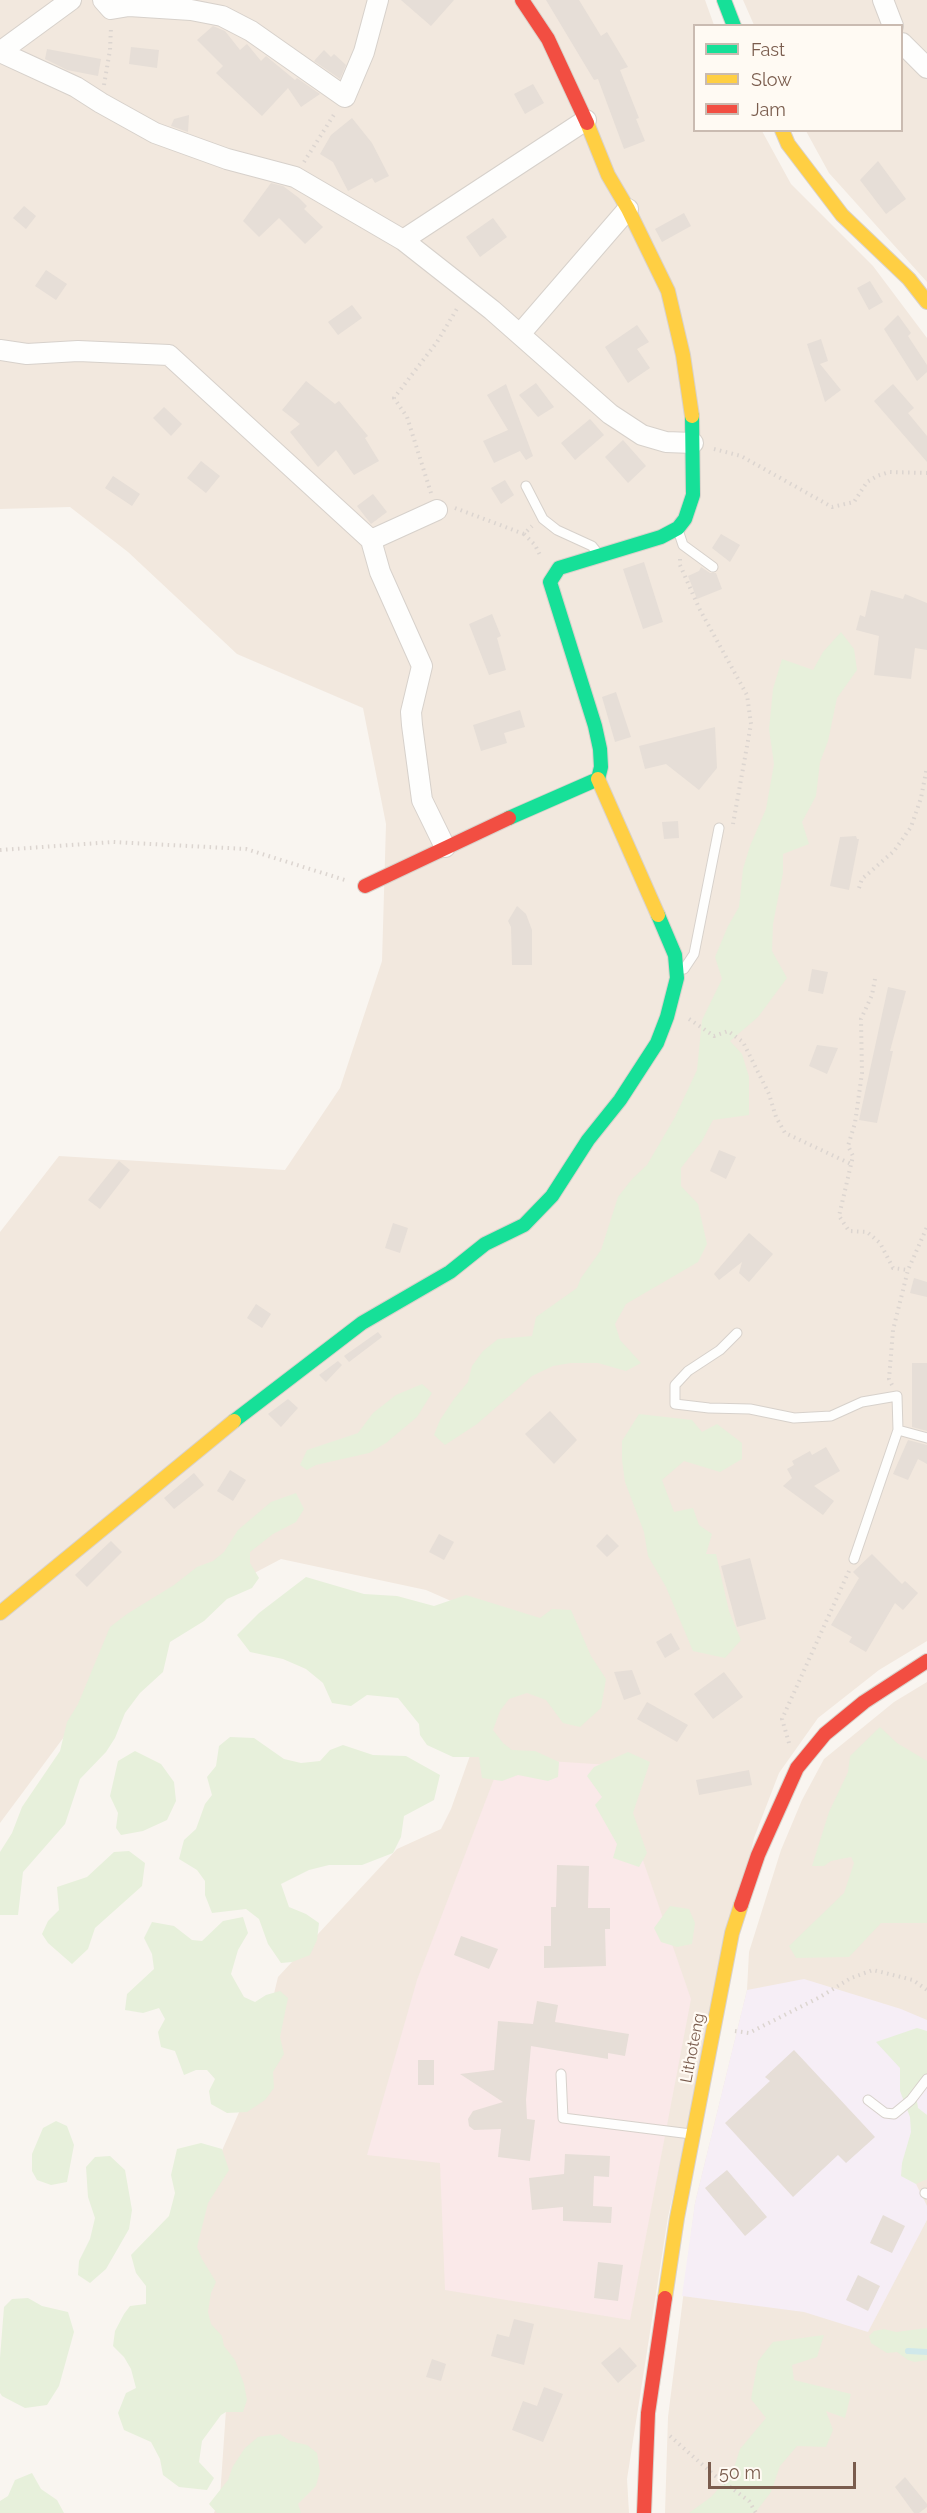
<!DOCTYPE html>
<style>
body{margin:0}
#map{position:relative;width:927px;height:2513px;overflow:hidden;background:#f9f5f0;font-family:Raleway,sans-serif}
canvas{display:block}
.legend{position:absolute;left:693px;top:24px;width:210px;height:108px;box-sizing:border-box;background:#fffaf3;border:2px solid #cabbb1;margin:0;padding:8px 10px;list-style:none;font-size:18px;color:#7a5c4d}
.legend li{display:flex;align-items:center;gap:12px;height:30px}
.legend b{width:30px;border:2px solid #cabbb1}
.scale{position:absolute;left:708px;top:2462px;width:148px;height:27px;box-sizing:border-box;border:3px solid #7a5c4d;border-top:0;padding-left:8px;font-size:18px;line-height:21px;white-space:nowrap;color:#7a5c4d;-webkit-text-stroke:4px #fffaf3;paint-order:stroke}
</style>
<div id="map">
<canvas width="927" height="2513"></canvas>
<ul class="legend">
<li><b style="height:8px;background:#16e098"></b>Fast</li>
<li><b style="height:8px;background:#ffcf43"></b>Slow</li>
<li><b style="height:8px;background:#f24e42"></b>Jam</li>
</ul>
<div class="scale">50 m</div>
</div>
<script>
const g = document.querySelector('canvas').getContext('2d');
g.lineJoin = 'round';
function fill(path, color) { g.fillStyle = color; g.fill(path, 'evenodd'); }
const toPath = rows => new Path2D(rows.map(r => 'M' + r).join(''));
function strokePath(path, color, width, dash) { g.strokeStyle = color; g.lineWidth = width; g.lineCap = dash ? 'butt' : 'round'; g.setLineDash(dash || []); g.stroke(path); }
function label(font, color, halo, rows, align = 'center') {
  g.font = font + ' Raleway,sans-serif'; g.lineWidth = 4.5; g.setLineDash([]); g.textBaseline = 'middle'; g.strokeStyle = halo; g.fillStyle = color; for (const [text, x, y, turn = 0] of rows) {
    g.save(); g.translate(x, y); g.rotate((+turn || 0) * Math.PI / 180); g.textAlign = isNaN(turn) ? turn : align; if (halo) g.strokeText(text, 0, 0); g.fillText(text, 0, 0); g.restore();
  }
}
const residential = toPath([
 [0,0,705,0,714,25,694,26,694,130,762,131,791,184,873,266,927,338,927,1641,879,1670,818,1718,779,1773,754,1838,668,2217,627,2479,629,2513,214,2513,220,2497,228,2381,175,2303,199,2202,253,2081,278,1977,397,1849,441,1829,451,1809,515,1629,426,1590,281,1559,142,1632,0,1823,0,1232,59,1156,285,1170,340,1088,382,961,386,824,363,708,237,654,128,552,70,507,0,509],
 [743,0,927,0,927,282,829,173,806,131,902,130,902,26,754,25],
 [927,1682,927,2513,665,2513,668,2417,695,2203,747,1990,749,1952,781,1850,802,1800,824,1759,894,1702]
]);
const education = toPath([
 [804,1979,901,2009,927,2020,927,2113,916,2184,927,2206,927,2220,868,2332,804,2312,682,2296,695,2203,747,1990]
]);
const medical = toPath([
 [502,1758,610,1765,691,1999,630,2320,445,2290,440,2163,367,2155,417,1980]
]);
const green = toPath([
 [841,632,854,649,857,670,837,698,828,741,820,762,816,796,802,822,809,844,783,854,783,873,773,924,772,951,787,978,758,1017,730,1041,742,1054,749,1077,749,1115,713,1120,702,1141,681,1168,681,1186,698,1204,707,1244,698,1262,626,1304,615,1324,620,1340,641,1363,626,1371,598,1363,571,1363,553,1366,532,1376,477,1424,445,1445,434,1435,440,1420,454,1399,468,1382,472,1366,483,1351,498,1339,532,1336,536,1317,577,1288,581,1278,601,1250,618,1197,632,1179,647,1165,675,1117,697,1070,702,1020,722,979,715,957,728,926,739,907,743,869,750,846,766,809,774,764,769,729,773,689,782,659,813,670,823,652],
 [422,1384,432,1393,417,1417,386,1443,369,1453,316,1465,307,1470,300,1465,307,1450,358,1433,373,1413,396,1395],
 [639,1414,692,1420,702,1432,717,1424,742,1443,742,1459,720,1472,684,1461,662,1480,674,1512,693,1508,699,1525,712,1534,706,1554,716,1554,729,1611,741,1640,725,1658,693,1651,666,1587,648,1556,644,1532,625,1482,622,1460,622,1441],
 [296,1493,304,1509,296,1522,273,1534,250,1552,250,1563,259,1578,252,1588,227,1599,204,1621,170,1642,163,1672,140,1693,125,1713,115,1738,106,1752,80,1779,65,1824,23,1872,18,1915,0,1915,0,1852,12,1833,22,1807,60,1751,67,1722,78,1704,110,1627,127,1614,174,1585,197,1567,213,1561,224,1552,238,1530,271,1502],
 [306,1577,364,1594,397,1596,434,1606,466,1595,540,1618,552,1609,571,1610,591,1656,606,1679,601,1708,580,1727,563,1723,546,1700,527,1693,509,1699,500,1711,493,1730,503,1743,512,1750,535,1751,559,1762,558,1777,548,1781,518,1775,502,1781,482,1778,479,1757,453,1757,427,1745,420,1735,419,1724,398,1698,367,1695,351,1706,332,1703,323,1683,306,1669,283,1659,250,1652,237,1635,259,1613],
 [880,1727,897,1743,927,1761,927,1923,881,1923,849,1957,796,1958,789,1946,844,1893,854,1863,851,1857,831,1861,824,1866,812,1866,829,1812,848,1772,850,1756],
 [230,1737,254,1738,284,1759,301,1763,320,1761,330,1750,343,1745,373,1755,406,1756,440,1775,434,1800,404,1816,401,1837,393,1853,362,1865,329,1865,309,1870,281,1884,289,1907,306,1914,319,1923,317,1940,310,1955,292,1962,281,1963,268,1944,259,1919,246,1909,212,1913,205,1895,205,1881,197,1870,179,1859,184,1840,196,1829,205,1804,212,1795,207,1777,216,1766,219,1746],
 [135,1751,161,1764,174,1782,176,1801,167,1820,143,1831,121,1835,116,1828,118,1813,110,1796,118,1761],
 [628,1752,650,1762,633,1813,647,1853,639,1867,613,1858,617,1844,595,1805,602,1797,587,1776,594,1767],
 [129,1851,145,1863,142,1886,95,1928,88,1949,72,1964,48,1943,42,1934,48,1921,59,1910,57,1887,87,1877,114,1852],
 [670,1906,689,1909,695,1923,692,1944,677,1947,661,1942,654,1928],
 [243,1917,248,1933,238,1950,231,1974,244,1997,255,2002,266,1995,280,1991,288,1998,280,2037,284,2054,273,2072,274,2088,265,2100,247,2112,227,2113,211,2104,209,2091,215,2079,207,2070,196,2070,184,2075,175,2051,161,2047,158,2032,165,2019,159,2008,143,2013,125,2010,127,1994,154,1969,152,1954,144,1938,152,1922,174,1926,192,1940,202,1941,223,1921],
 [917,2028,927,2031,927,2075,915,2089,918,2108,927,2115,927,2179,916,2184,901,2176,902,2163,911,2132,910,2117,900,2091,900,2068,876,2042],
 [56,2121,67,2126,74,2145,67,2182,51,2185,37,2180,32,2171,32,2154,43,2128],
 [201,2143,222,2149,229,2170,208,2203,197,2247,202,2259,216,2282,211,2293,208,2312,211,2324,222,2336,224,2346,235,2360,244,2384,247,2400,243,2412,226,2412,221,2415,202,2441,199,2462,214,2478,207,2490,179,2487,163,2475,160,2459,151,2442,124,2430,118,2413,126,2393,136,2388,131,2369,124,2357,113,2346,115,2331,124,2314,130,2306,146,2304,146,2286,136,2273,131,2255,169,2216,175,2193,171,2175,177,2149],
 [110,2156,125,2170,132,2210,129,2229,106,2269,90,2283,78,2275,79,2261,90,2239,95,2218,88,2197,86,2167,95,2157],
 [28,2298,42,2306,68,2312,74,2332,59,2386,47,2405,25,2408,2,2396,0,2393,0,2358,4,2307,12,2299],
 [927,2328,927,2360,915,2362,908,2360,897,2352,887,2353,871,2343,869,2336,874,2331,884,2329,896,2332],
 [824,2335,817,2357,792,2365,794,2380,851,2394,845,2418,826,2411,833,2430,826,2447,797,2446,780,2466,771,2492,755,2513,689,2513,711,2497,732,2474,740,2449,766,2418,751,2399,758,2361,773,2342],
 [280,2434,290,2441,307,2445,317,2453,320,2471,316,2486,298,2504,301,2513,217,2513,209,2504,228,2480,233,2466,245,2448,258,2437],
 [32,2473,41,2489,57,2500,64,2513,0,2513,0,2501,8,2496,15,2480]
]);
const stream = toPath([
 [908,2351,927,2352]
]);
const building = toPath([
 [401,0,454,0,431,26],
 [546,0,579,0,601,36,607,32,628,67,620,70,639,118,636,119,645,141,624,149,598,79,594,80],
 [213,26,225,31,240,50,247,44,261,61,266,56,295,80,297,78,320,94,301,107,288,88,262,116,216,73,223,66,197,40],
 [131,47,159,50,157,68,129,64],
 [47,49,101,59,98,76,67,70,45,59],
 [324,50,331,57,334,54,346,65,340,79,314,61],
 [533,84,544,103,525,114,514,94],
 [189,115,188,132,171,126,174,119],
 [352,118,372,143,389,176,375,183,372,178,348,191,333,162,320,154,331,135],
 [878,161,906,199,886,214,860,180],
 [271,183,283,186,299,198,307,206,304,209,323,227,305,244,279,218,259,237,243,221],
 [24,206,36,216,26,229,13,218],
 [684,213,691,226,662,242,655,229],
 [493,218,507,237,480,257,466,237],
 [46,270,67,284,56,300,35,286],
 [870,281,883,302,869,310,857,288],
 [352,305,362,318,338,335,328,322],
 [898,315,911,333,908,336,927,365,927,372,917,381,884,329],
 [637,325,649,342,637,349,650,368,628,383,605,347],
 [821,339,828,361,820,364,841,390,825,402,807,344],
 [306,381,335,404,339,401,368,436,365,438,379,461,354,475,336,450,318,467,290,432,300,424,282,410],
 [536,383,554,407,538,417,519,395],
 [506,384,533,456,526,460,520,451,494,463,483,441,508,430,487,395],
 [893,384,914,408,908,413,927,436,927,462,874,401],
 [164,407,182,424,171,436,153,418],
 [590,419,604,435,575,460,561,443],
 [623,440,646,466,628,483,605,457],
 [201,461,220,476,206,493,187,478],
 [113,476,140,494,132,506,105,488],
 [505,480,514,495,501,504,491,488],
 [373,494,387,512,371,524,357,506],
 [721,534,740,545,730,562,712,548],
 [644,562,663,622,643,629,623,569],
 [701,567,710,573,716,573,722,589,697,599,688,576,699,571],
 [871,590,903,599,905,594,927,603,927,650,915,648,911,679,874,675,879,636,856,630,860,615,865,617],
 [492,614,501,636,497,638,506,670,489,675,469,624],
 [616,692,631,737,615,742,602,697],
 [520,710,525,727,504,733,507,743,481,751,473,725],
 [715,727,717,768,699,790,666,764,645,769,639,746],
 [678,821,679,838,664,839,662,822],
 [856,836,857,839,859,839,849,890,830,886,840,837],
 [517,906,526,914,532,930,532,965,512,965,511,927,508,921],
 [812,969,828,972,823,994,808,991],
 [888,987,906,991,890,1051,893,1051,877,1123,859,1120],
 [817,1045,838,1048,827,1074,809,1066],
 [719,1150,736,1157,726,1179,710,1171],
 [119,1161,130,1170,100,1209,88,1200],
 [393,1223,408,1228,400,1253,385,1248],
 [749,1233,773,1254,749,1282,739,1273,742,1262,719,1280,714,1274],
 [914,1278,927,1282,927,1297,910,1293],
 [256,1304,271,1314,262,1328,247,1318],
 [378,1332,382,1337,349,1362,344,1356],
 [338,1361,342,1365,326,1382,319,1375],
 [912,1363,927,1363,927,1431,912,1427],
 [288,1399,298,1408,281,1427,268,1414],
 [550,1411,577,1440,554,1464,525,1434],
 [908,1440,927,1445,927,1464,918,1459,908,1480,893,1474],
 [826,1447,840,1471,814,1486,834,1501,823,1515,783,1486,792,1478,787,1469,794,1465,792,1461,810,1451,812,1455],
 [230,1470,246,1480,233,1501,217,1491],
 [194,1473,204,1485,174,1509,164,1498],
 [439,1534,454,1542,444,1560,429,1552],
 [607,1534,619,1546,607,1557,596,1546],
 [111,1541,122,1552,87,1587,75,1575],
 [872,1554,902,1584,905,1581,918,1593,903,1610,895,1603,866,1652,849,1642,852,1637,831,1625,859,1578,853,1572],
 [750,1558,766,1619,737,1627,721,1566],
 [671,1633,680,1649,665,1658,656,1642],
 [632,1670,641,1694,624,1700,614,1672],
 [724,1672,743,1697,713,1719,694,1694],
 [647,1702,688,1725,677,1742,637,1719],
 [749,1770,752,1785,699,1795,696,1780],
 [557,1865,589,1866,588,1908,610,1908,610,1929,605,1929,606,1966,544,1968,544,1946,551,1946,551,1907,556,1907],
 [461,1936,498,1949,489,1969,454,1955],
 [537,2001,558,2005,555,2022,629,2034,625,2056,608,2053,608,2059,531,2046,526,2100,527,2119,535,2120,530,2161,498,2157,501,2129,474,2130,469,2126,468,2119,473,2111,503,2102,460,2074,494,2070,498,2021,533,2024],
 [794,2050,875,2137,846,2163,838,2155,793,2197,725,2123,770,2081,765,2077],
 [418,2060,434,2060,434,2085,418,2085],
 [565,2154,610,2156,609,2177,594,2176,593,2206,612,2207,611,2223,563,2221,563,2207,532,2210,529,2178,564,2174],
 [727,2170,767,2217,745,2236,705,2188],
 [883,2215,905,2226,892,2253,870,2243],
 [598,2262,623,2265,618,2301,594,2298],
 [858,2275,880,2286,868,2311,846,2300],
 [514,2319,534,2324,524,2365,491,2356,497,2334,509,2337],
 [620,2347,637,2366,618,2383,601,2363],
 [432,2359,446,2364,441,2381,426,2377],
 [544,2387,563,2394,543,2442,512,2430,523,2401,537,2406],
 [905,2477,927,2504,927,2507,919,2513,914,2513,895,2487]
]);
const path = toPath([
 [104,85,110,50,111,27],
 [304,162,335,113],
 [714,449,741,456,832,507,854,502,867,482,877,476,889,472,927,473],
 [431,493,407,417,394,398,437,342,458,307],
 [455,508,524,534,532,526],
 [524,534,535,545,541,557],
 [680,559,680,565,699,608,747,695,751,724,733,824],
 [0,850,113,842,246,849,345,880],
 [859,888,862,879,894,851,911,827,921,798,927,767],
 [875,979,872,995,861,1019,862,1073,855,1123,848,1146,853,1156,839,1216,849,1231,867,1232,880,1243,893,1268,908,1270],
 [689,1019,714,1036,728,1031,743,1042,769,1094,776,1117,785,1133,851,1164],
 [892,1385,889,1379,893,1330,908,1270,927,1227],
 [789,1743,782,1719,849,1571],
 [735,2031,749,2033,820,1997,851,1978,873,1970,913,1980,927,1990],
 [670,2436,714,2475,749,2501,756,2513]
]);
const lane = toPath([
 [526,486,543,519,557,530,592,546,596,551],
 [678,530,683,545,713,567],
 [684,969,694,954,719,828],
 [737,1333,720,1350,688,1371,675,1385,675,1404,709,1408,750,1409,794,1418,831,1416,862,1402,897,1396,898,1430,854,1559],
 [898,1430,927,1438],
 [561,2074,563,2118,691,2134],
 [868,2100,885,2113,894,2114,911,2100,927,2079],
 [925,2193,927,2194]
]);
const street = toPath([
 [103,0,111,9,129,6,191,10,222,16,251,31,345,97,364,52,378,0],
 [883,0,893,26],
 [902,43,927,68],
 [0,52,76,87,101,103,155,133,227,159,295,177,403,240,492,310,610,414,642,435,666,442,693,443],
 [0,52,71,0],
 [403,240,586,120],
 [520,334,628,209],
 [0,350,27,354,78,351,169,355,371,540,380,572,422,666,411,712,412,725,422,800,445,847],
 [371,540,437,510]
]);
const fast = toPath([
 [724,0,734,26],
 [509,818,598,779,601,767,600,749,595,726,550,582,559,568,661,537,678,528,685,519,693,495,692,416],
 [234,1421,362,1323,450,1272,485,1244,524,1225,552,1196,588,1140,620,1100,657,1043,667,1017,677,978,675,955,658,915]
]);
const slow = toPath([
 [587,123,608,175,628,209,668,291,683,355,692,416],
 [782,130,788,144,842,215,909,279,927,302],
 [598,779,658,915],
 [0,1613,234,1421],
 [665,2298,677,2218,732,1933,741,1905]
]);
const jam = toPath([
 [522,0,548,39,587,123],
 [365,886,509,818],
 [741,1905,758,1855,797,1768,825,1734,864,1702,927,1661],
 [644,2513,648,2413,665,2298]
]);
const streetNames = [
 ["Lithoteng",693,2048,-79]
];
fill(residential, '#f2e8de');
fill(education, '#f6eef6');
fill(medical, '#fae9e9');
fill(green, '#e7f0db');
strokePath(stream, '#d0e8ea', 6);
fill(building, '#e6ded7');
strokePath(lane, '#d7d1cb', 11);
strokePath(street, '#d7d1cb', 22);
strokePath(fast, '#d9d2cb', 16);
strokePath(slow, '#d9d2cb', 16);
strokePath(jam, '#d9d2cb', 16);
strokePath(path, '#dcd5d0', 4, [1.5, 4.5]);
strokePath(lane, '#fefefd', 9);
strokePath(street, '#fefefd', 20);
strokePath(fast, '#16e098', 14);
strokePath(slow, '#ffcf43', 14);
strokePath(jam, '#f24e42', 14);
label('16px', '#7a5c4d', '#fffaf3', streetNames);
</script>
